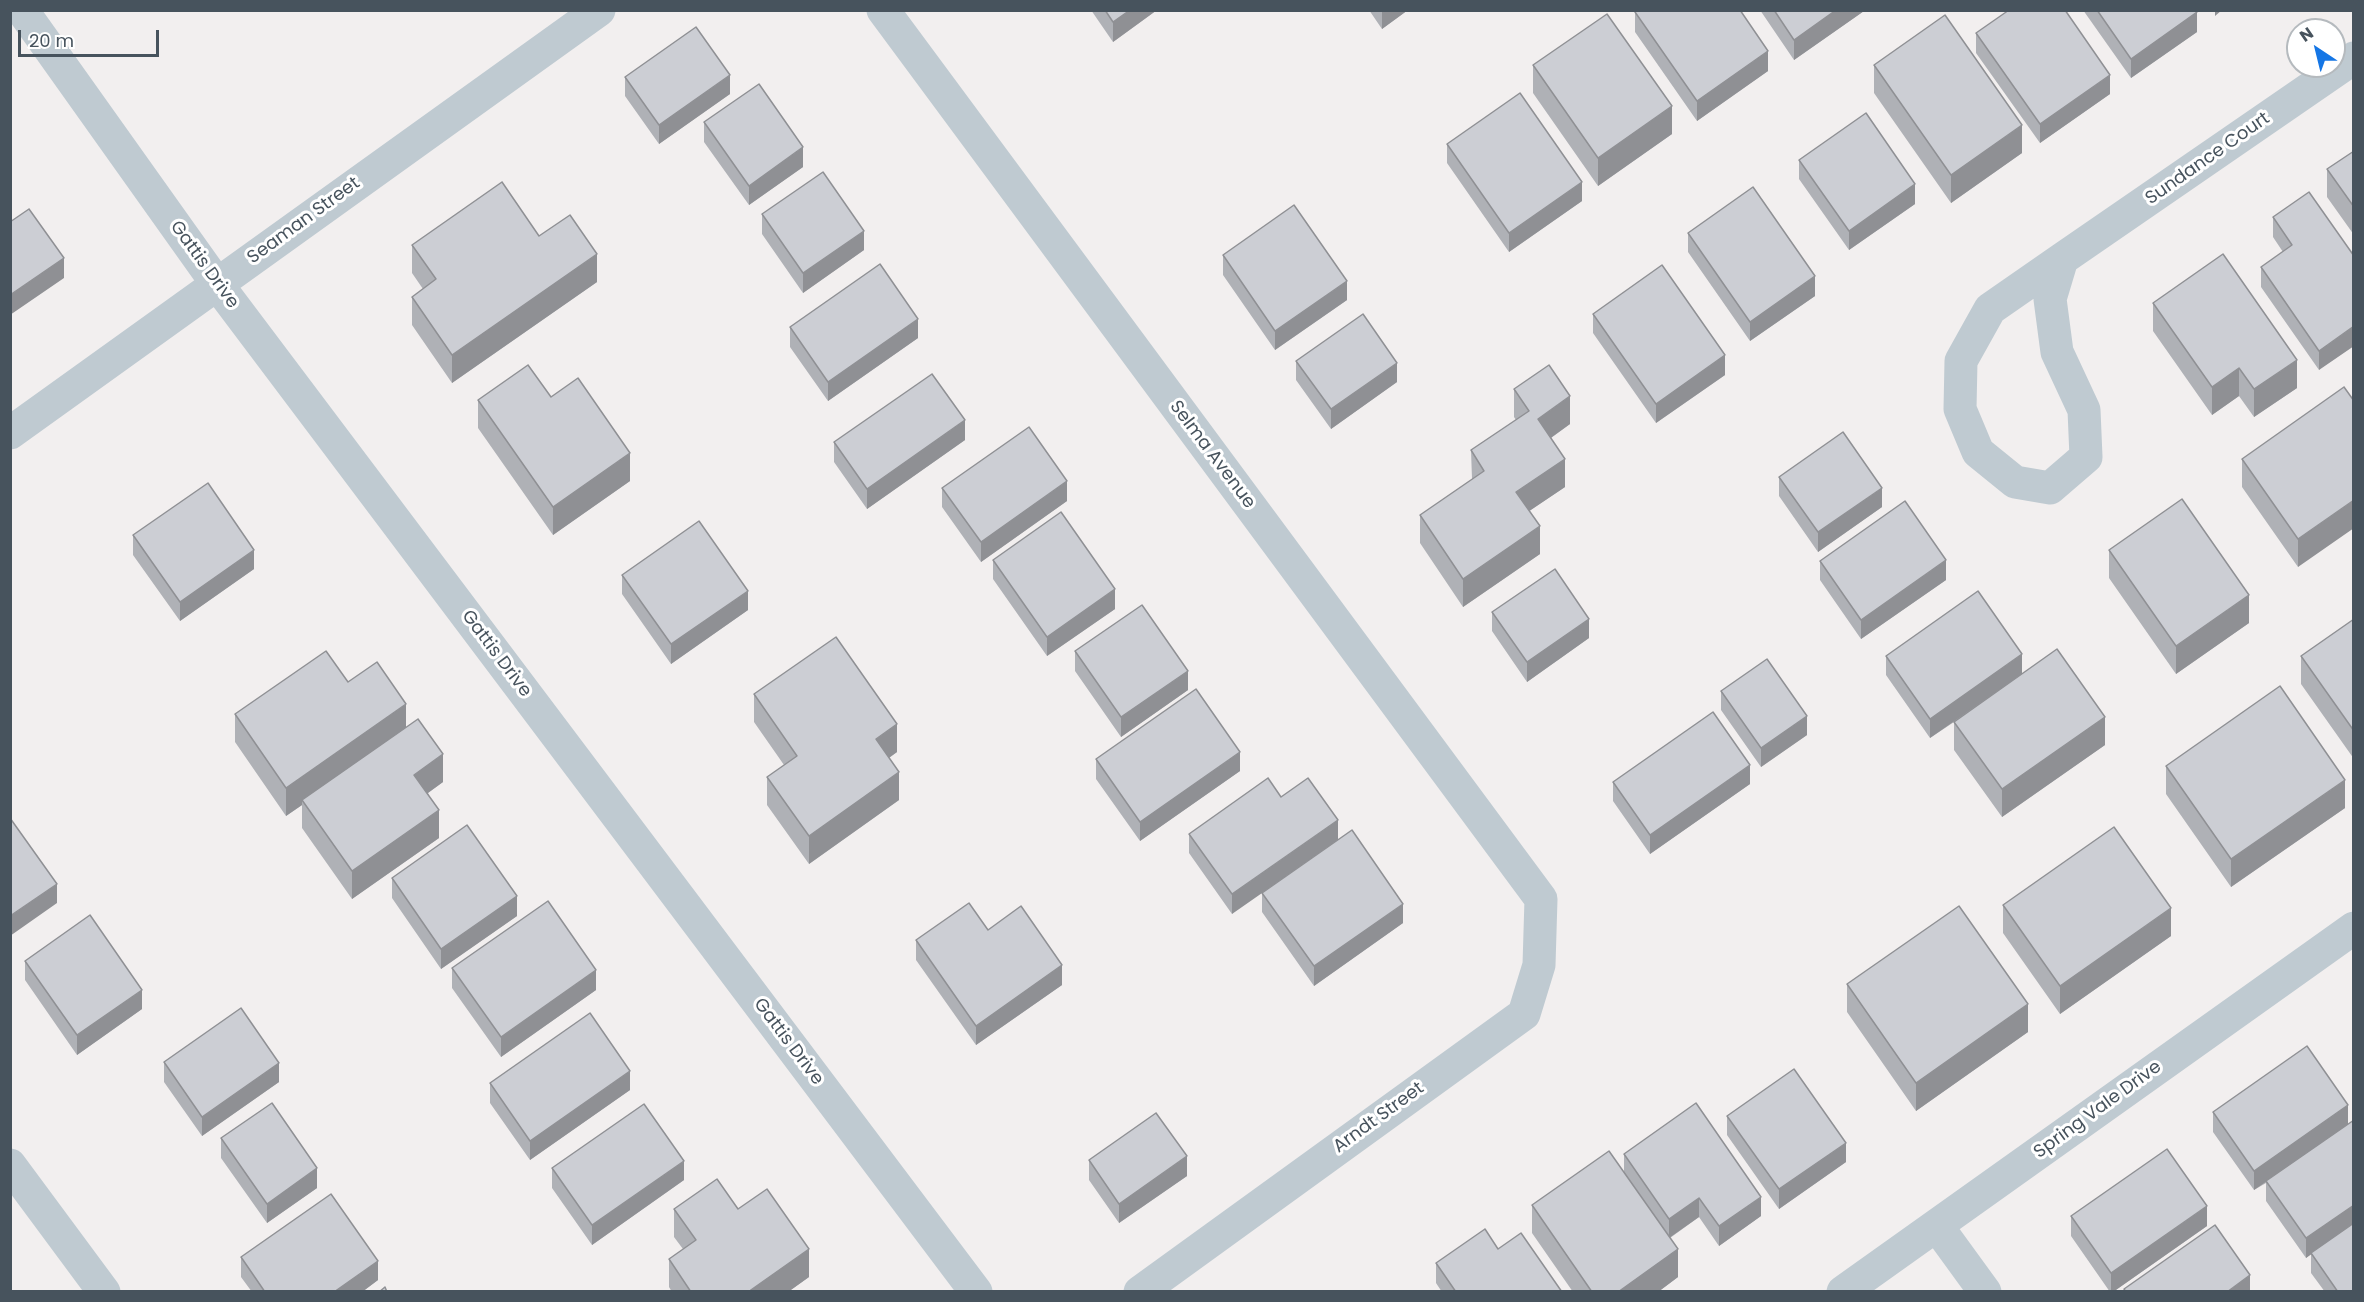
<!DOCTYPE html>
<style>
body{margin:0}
#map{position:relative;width:2364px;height:1302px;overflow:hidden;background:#f2efef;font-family:Poppins,sans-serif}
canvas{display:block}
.frame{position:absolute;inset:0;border:12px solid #47535d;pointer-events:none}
.north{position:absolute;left:2286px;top:18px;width:60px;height:60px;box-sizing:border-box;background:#fff;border:2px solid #b5babe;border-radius:50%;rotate:325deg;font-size:16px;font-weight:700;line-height:24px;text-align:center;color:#47535d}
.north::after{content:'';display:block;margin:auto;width:21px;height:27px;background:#1576e5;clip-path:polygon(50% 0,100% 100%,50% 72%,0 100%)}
.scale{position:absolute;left:18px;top:30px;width:141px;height:27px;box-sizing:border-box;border:3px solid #47535d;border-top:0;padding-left:8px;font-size:18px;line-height:21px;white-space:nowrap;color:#47535d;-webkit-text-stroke:4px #fff;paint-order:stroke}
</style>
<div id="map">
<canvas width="2364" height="1302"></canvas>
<div class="frame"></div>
<div class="north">N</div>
<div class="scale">20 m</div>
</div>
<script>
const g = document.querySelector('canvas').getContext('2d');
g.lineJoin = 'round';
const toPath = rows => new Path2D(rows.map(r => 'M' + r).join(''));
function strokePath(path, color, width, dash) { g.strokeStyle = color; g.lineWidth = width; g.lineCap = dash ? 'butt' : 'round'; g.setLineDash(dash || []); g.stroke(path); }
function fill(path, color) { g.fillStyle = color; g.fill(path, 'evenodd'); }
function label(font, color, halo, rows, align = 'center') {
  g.font = font + ' Poppins,sans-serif'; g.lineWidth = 6; g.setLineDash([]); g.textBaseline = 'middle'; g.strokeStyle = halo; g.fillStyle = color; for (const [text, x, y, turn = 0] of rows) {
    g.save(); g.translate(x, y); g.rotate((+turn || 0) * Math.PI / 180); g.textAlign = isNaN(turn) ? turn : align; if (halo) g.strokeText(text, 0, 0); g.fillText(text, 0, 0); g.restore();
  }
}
const street = toPath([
 [22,10,217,284,976,1292],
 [883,10,1541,899,1539,965,1524,1014,1140,1292],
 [2062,259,2050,299,2057,352,2084,410,2086,457,2050,488,2015,482,1978,452,1960,409,1961,361,1990,309,2062,259,2354,58],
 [10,433,599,10],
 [10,1165,104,1292],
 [1937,1226,1985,1292],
 [1843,1292,2354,928]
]);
const wall = toPath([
 [1091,10,1157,10,1113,42],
 [1369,10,1408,10,1382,29],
 [1760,10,1864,10,1864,11,1794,60],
 [2083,10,2196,10,2197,32,2131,78],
 [1635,12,1768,71,1697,121,1635,32],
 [1976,33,2110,94,2040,143,1976,53],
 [1533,65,1672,134,1598,186,1533,93],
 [1874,65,2022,153,1951,203,1874,93],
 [625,77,730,94,659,144,625,96],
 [704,122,803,167,749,205,704,142],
 [1447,144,1582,201,1509,252,1447,163],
 [2354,151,2354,235,2327,197,2327,169],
 [1799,160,1915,204,1849,250,1799,179],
 [762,214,864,250,803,293,762,234],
 [2273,217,2354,256,2319,370,2261,287,2261,267,2283,252,2273,237],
 [1688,233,1815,296,1750,341,1688,252],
 [539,236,597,282,452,383,412,325,412,297,423,289,412,273,412,245],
 [1223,255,1347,300,1275,350,1223,275],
 [2153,303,2297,388,2254,417,2239,396,2212,415,2153,331],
 [1593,314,1725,375,1656,423,1593,333],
 [790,327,918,338,828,401,790,347],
 [1296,361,1397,382,1331,429,1296,380],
 [1514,389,1570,424,1551,438,1565,487,1529,511,1540,554,1463,607,1420,543,1420,515,1472,479,1471,450,1516,420,1514,417],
 [551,397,630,481,553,535,478,428,478,400],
 [2354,401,2298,567,2242,487,2242,459],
 [965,440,867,509,834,462,834,442],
 [1779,477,1882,507,1818,552,1779,496],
 [942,488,1067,501,981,562,942,507],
 [133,535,254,569,180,621,133,555],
 [2109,550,2249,623,2176,674,2109,578],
 [993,560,1115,609,1047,656,993,579],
 [1820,561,1946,580,1861,639,1820,580],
 [622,575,748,610,671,664,622,594],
 [1492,612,1589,638,1527,682,1492,631],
 [2354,619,2354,759,2301,684,2301,656],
 [1075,651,1188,690,1121,737,1075,671],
 [1886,656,2022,674,2105,745,2002,817,1954,750,1954,722,1930,738,1886,675],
 [348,682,406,727,443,782,428,793,439,838,352,899,302,828,302,805,286,816,235,742,235,714],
 [1721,691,1807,735,1761,767,1721,710],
 [754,694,897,752,889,758,899,800,809,864,767,805,767,777,784,765,754,722],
 [1096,759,1240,771,1140,841,1096,779],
 [2166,766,2345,808,2231,887,2166,794],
 [1613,782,1750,784,1650,854,1613,801],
 [1281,797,1232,914,1189,853,1189,834],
 [392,878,517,916,441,969,392,898],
 [1262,893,1403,923,1314,986,1262,912],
 [2003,905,2171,936,2060,1014,2003,933],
 [988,930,1062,985,976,1045,916,960,916,940],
 [25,961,142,1009,77,1055,25,980],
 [452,968,596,990,501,1057,452,988],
 [1847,984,2028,1032,1916,1111,1847,1012],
 [164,1062,279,1082,202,1136,164,1082],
 [490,1083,630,1090,530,1160,490,1103],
 [2213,1112,2348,1123,2354,1292,2325,1292,2311,1273,2311,1254,2306,1258,2266,1201,2266,1183,2254,1190,2213,1132],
 [1727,1116,1846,1162,1779,1209,1727,1135],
 [221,1138,317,1188,267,1223,221,1158],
 [1624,1154,1761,1216,1719,1246,1699,1217,1670,1238,1678,1277,1658,1292,1573,1292,1532,1233,1532,1205,1624,1172],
 [1089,1160,1187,1176,1119,1223,1089,1180],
 [552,1168,684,1180,592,1245,552,1188],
 [674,1209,738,1209,809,1277,788,1292,672,1292,669,1287,669,1259,683,1249,674,1237],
 [2071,1216,2207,1226,2113,1292,2110,1292,2071,1236],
 [1498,1249,1562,1292,1442,1292,1436,1283,1436,1263],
 [241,1257,378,1280,362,1292,252,1292,241,1277]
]);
const shadedWall = toPath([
 [1130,10,1157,10,1113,42,1113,22],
 [1382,10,1408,10,1382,29],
 [1836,10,1864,11,1794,60,1794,40],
 [2215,10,2222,10,2215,16],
 [2197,12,2197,32,2131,78,2131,59],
 [1768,51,1768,71,1697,121,1697,101],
 [730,75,730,94,659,144,659,125],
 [2110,75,2110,94,2040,143,2040,124],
 [1672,106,1672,134,1598,186,1598,158],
 [2022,125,2022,153,1951,203,1951,175],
 [803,147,803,167,749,205,749,186],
 [1582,182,1582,201,1509,252,1509,233],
 [1915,184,1915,204,1849,250,1849,231],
 [864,231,864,250,803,293,803,273],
 [597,254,597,282,452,383,452,355],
 [64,258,64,278,10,315,10,295],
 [1815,276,1815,296,1750,341,1750,322],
 [1347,281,1347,300,1275,350,1275,331],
 [918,319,918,338,828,401,828,382],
 [2354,326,2354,346,2319,370,2319,351],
 [1725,355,1725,375,1656,423,1656,404],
 [2297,360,2297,388,2254,417,2254,389],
 [1397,363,1397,382,1331,429,1331,409],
 [2239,368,2239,396,2212,415,2212,387],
 [1570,396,1570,424,1538,447,1538,419],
 [965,420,965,440,867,509,867,489],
 [630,453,630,481,553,535,553,507],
 [1565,459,1565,487,1516,520,1516,492],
 [1067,481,1067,501,981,562,981,542],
 [1882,488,1882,507,1818,552,1818,532],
 [2354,500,2354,528,2298,567,2298,539],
 [1540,526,1540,554,1463,607,1463,579],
 [254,550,254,569,180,621,180,602],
 [1946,560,1946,580,1861,639,1861,620],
 [1115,589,1115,609,1047,656,1047,637],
 [748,591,748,610,671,664,671,644],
 [2249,595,2249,623,2176,674,2176,646],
 [1589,619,1589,638,1527,682,1527,662],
 [2022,654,2022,674,1930,738,1930,719],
 [1188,671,1188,690,1121,737,1121,717],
 [406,704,406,732,302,800,302,805,286,816,286,788],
 [1807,716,1807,735,1761,767,1761,748],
 [2105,717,2105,745,2002,817,2002,789],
 [897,724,897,752,876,767,876,739],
 [1240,752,1240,771,1140,841,1140,822],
 [443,754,443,782,414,803,414,775],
 [1750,765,1750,784,1650,854,1650,835],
 [899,772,899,800,809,864,809,836],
 [2345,780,2345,808,2231,887,2231,859],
 [439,810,439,838,352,899,352,871],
 [1338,820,1338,840,1232,914,1232,894],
 [57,884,57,903,10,936,10,916],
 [517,896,517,916,441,969,441,949],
 [1403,904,1403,923,1314,986,1314,966],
 [2171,908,2171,936,2060,1014,2060,986],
 [1062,965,1062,985,976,1045,976,1026],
 [596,970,596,990,501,1057,501,1037],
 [142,990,142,1009,77,1055,77,1035],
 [2028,1004,2028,1032,1916,1111,1916,1083],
 [279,1063,279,1082,202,1136,202,1117],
 [630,1071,630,1090,530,1160,530,1141],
 [2348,1105,2348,1125,2254,1190,2254,1171],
 [1846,1143,1846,1162,1779,1209,1779,1189],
 [1187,1156,1187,1176,1119,1223,1119,1204],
 [684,1161,684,1180,592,1245,592,1225],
 [317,1168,317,1188,267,1223,267,1204],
 [1761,1197,1761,1216,1719,1246,1719,1226],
 [1699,1198,1699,1217,1669,1238,1669,1219],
 [2354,1205,2354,1224,2306,1258,2306,1238],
 [2207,1206,2207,1226,2113,1292,2111,1292,2111,1273],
 [809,1249,809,1277,788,1292,748,1292],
 [1678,1249,1678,1277,1658,1292,1618,1292],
 [378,1261,378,1280,362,1292,334,1292],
 [2250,1275,2250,1292,2227,1292]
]);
const building = toPath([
 [1105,10,1130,10,1113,22,1105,10],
 [1637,10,1740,10,1768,51,1697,101,1635,12,1637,10],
 [1774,10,1836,10,1794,40,1774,10],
 [2009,10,2065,10,2110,75,2040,124,1976,33,2009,10],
 [2097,10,2196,10,2197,12,2131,59,2097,10],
 [1607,14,1672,106,1598,158,1533,65,1607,14],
 [1945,15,2022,125,1951,175,1874,65,1945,15],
 [696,27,730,75,659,125,625,77,696,27],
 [759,84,803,147,749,186,704,122,759,84],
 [1520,93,1582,182,1509,233,1447,144,1520,93],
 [1866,113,1915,184,1849,231,1799,160,1866,113],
 [2354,151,2354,207,2327,169,2354,151],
 [823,172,864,231,803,273,762,214,823,172],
 [502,182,539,236,570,215,597,254,452,355,412,297,436,279,412,245,502,182],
 [1753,187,1815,276,1750,322,1688,233,1753,187],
 [2309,192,2354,256,2354,326,2319,351,2261,267,2292,245,2273,217,2309,192],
 [1294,205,1347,281,1275,331,1223,255,1294,205],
 [29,209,64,258,10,295,10,222,29,209],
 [2223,254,2297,360,2254,389,2239,368,2212,387,2153,303,2223,254],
 [880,264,918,319,828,382,790,327,880,264],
 [1662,265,1725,355,1656,404,1593,314,1662,265],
 [1363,314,1397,363,1331,409,1296,361,1363,314],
 [528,365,551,397,578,378,630,453,553,507,478,400,528,365],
 [1549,365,1570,396,1538,419,1565,459,1516,492,1540,526,1463,579,1420,515,1484,471,1471,450,1529,411,1514,389,1549,365],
 [932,374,965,420,867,489,834,442,932,374],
 [2344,387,2354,401,2354,500,2298,539,2242,459,2344,387],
 [1029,427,1067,481,981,542,942,488,1029,427],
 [1843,432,1882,488,1818,532,1779,477,1843,432],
 [208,483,254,550,180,602,133,535,208,483],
 [2182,499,2249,595,2176,646,2109,550,2182,499],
 [1905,501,1946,560,1861,620,1820,561,1905,501],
 [1061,512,1115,589,1047,637,993,560,1061,512],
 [699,521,748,591,671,644,622,575,699,521],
 [1555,569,1589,619,1527,662,1492,612,1555,569],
 [1978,591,2022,654,1930,719,1886,656,1978,591],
 [1142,605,1188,671,1121,717,1075,651,1142,605],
 [2354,619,2354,731,2301,656,2354,619],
 [836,637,897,724,876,739,899,772,809,836,767,777,797,756,754,694,836,637],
 [2057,649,2105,717,2002,789,1954,722,2057,649],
 [326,651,348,682,377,662,406,704,286,788,235,714,326,651],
 [1767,659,1807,716,1761,748,1721,691,1767,659],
 [2280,686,2345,780,2231,859,2166,766,2280,686],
 [1196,689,1240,752,1140,822,1096,759,1196,689],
 [1713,712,1750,765,1650,835,1613,782,1713,712],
 [418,719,443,754,414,775,439,810,352,871,302,800,418,719],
 [1268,778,1281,797,1308,778,1338,820,1232,894,1189,834,1268,778],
 [10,818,57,884,10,916,10,818],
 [467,825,517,896,441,949,392,878,467,825],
 [2114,827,2171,908,2060,986,2003,905,2114,827],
 [1352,830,1403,904,1314,966,1262,893,1352,830],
 [548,901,596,970,501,1037,452,968,548,901],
 [969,903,988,930,1021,906,1062,965,976,1026,916,940,969,903],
 [1959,906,2028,1004,1916,1083,1847,984,1959,906],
 [90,915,142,990,77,1035,25,961,90,915],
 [241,1008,279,1063,202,1117,164,1062,241,1008],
 [590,1013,630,1071,530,1141,490,1083,590,1013],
 [2307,1046,2348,1105,2254,1171,2213,1112,2307,1046],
 [1794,1069,1846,1143,1779,1189,1727,1116,1794,1069],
 [272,1103,317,1168,267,1204,221,1138,272,1103],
 [1696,1103,1761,1197,1719,1226,1699,1198,1669,1219,1624,1154,1696,1103],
 [644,1104,684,1161,592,1225,552,1168,644,1104],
 [1156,1113,1187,1156,1119,1204,1089,1160,1156,1113],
 [2354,1120,2354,1205,2306,1238,2266,1181,2354,1120],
 [2167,1149,2207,1206,2111,1273,2071,1216,2167,1149],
 [1609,1151,1678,1249,1618,1292,1592,1292,1532,1205,1609,1151],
 [717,1179,738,1209,767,1189,809,1249,748,1292,691,1292,669,1259,696,1240,674,1209,717,1179],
 [331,1194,378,1261,334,1292,265,1292,241,1257,331,1194],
 [2354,1223,2354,1292,2338,1292,2311,1253,2354,1223],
 [2215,1225,2250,1275,2227,1292,2126,1292,2124,1289,2215,1225],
 [1485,1229,1498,1249,1521,1233,1562,1292,1456,1292,1436,1263,1485,1229],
 [385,1287,387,1292,379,1292,385,1287]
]);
const streetNames = [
 ["Sundance Court",2208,159,-35],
 ["Seaman Street",304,221,-36],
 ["Gattis Drive",204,265,54],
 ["Selma Avenue",1212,455,53],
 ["Gattis Drive",496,654,53],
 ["Gattis Drive",788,1042,53],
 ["Spring Vale Drive",2098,1110,-36],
 ["Arndt Street",1379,1118,-36]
];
strokePath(street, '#bfcad1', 33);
fill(wall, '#afb1b6');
fill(shadedWall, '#8f9094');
fill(building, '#ccced4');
strokePath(building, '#8f9094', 1.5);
label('18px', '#47535d', '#fff', streetNames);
</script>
